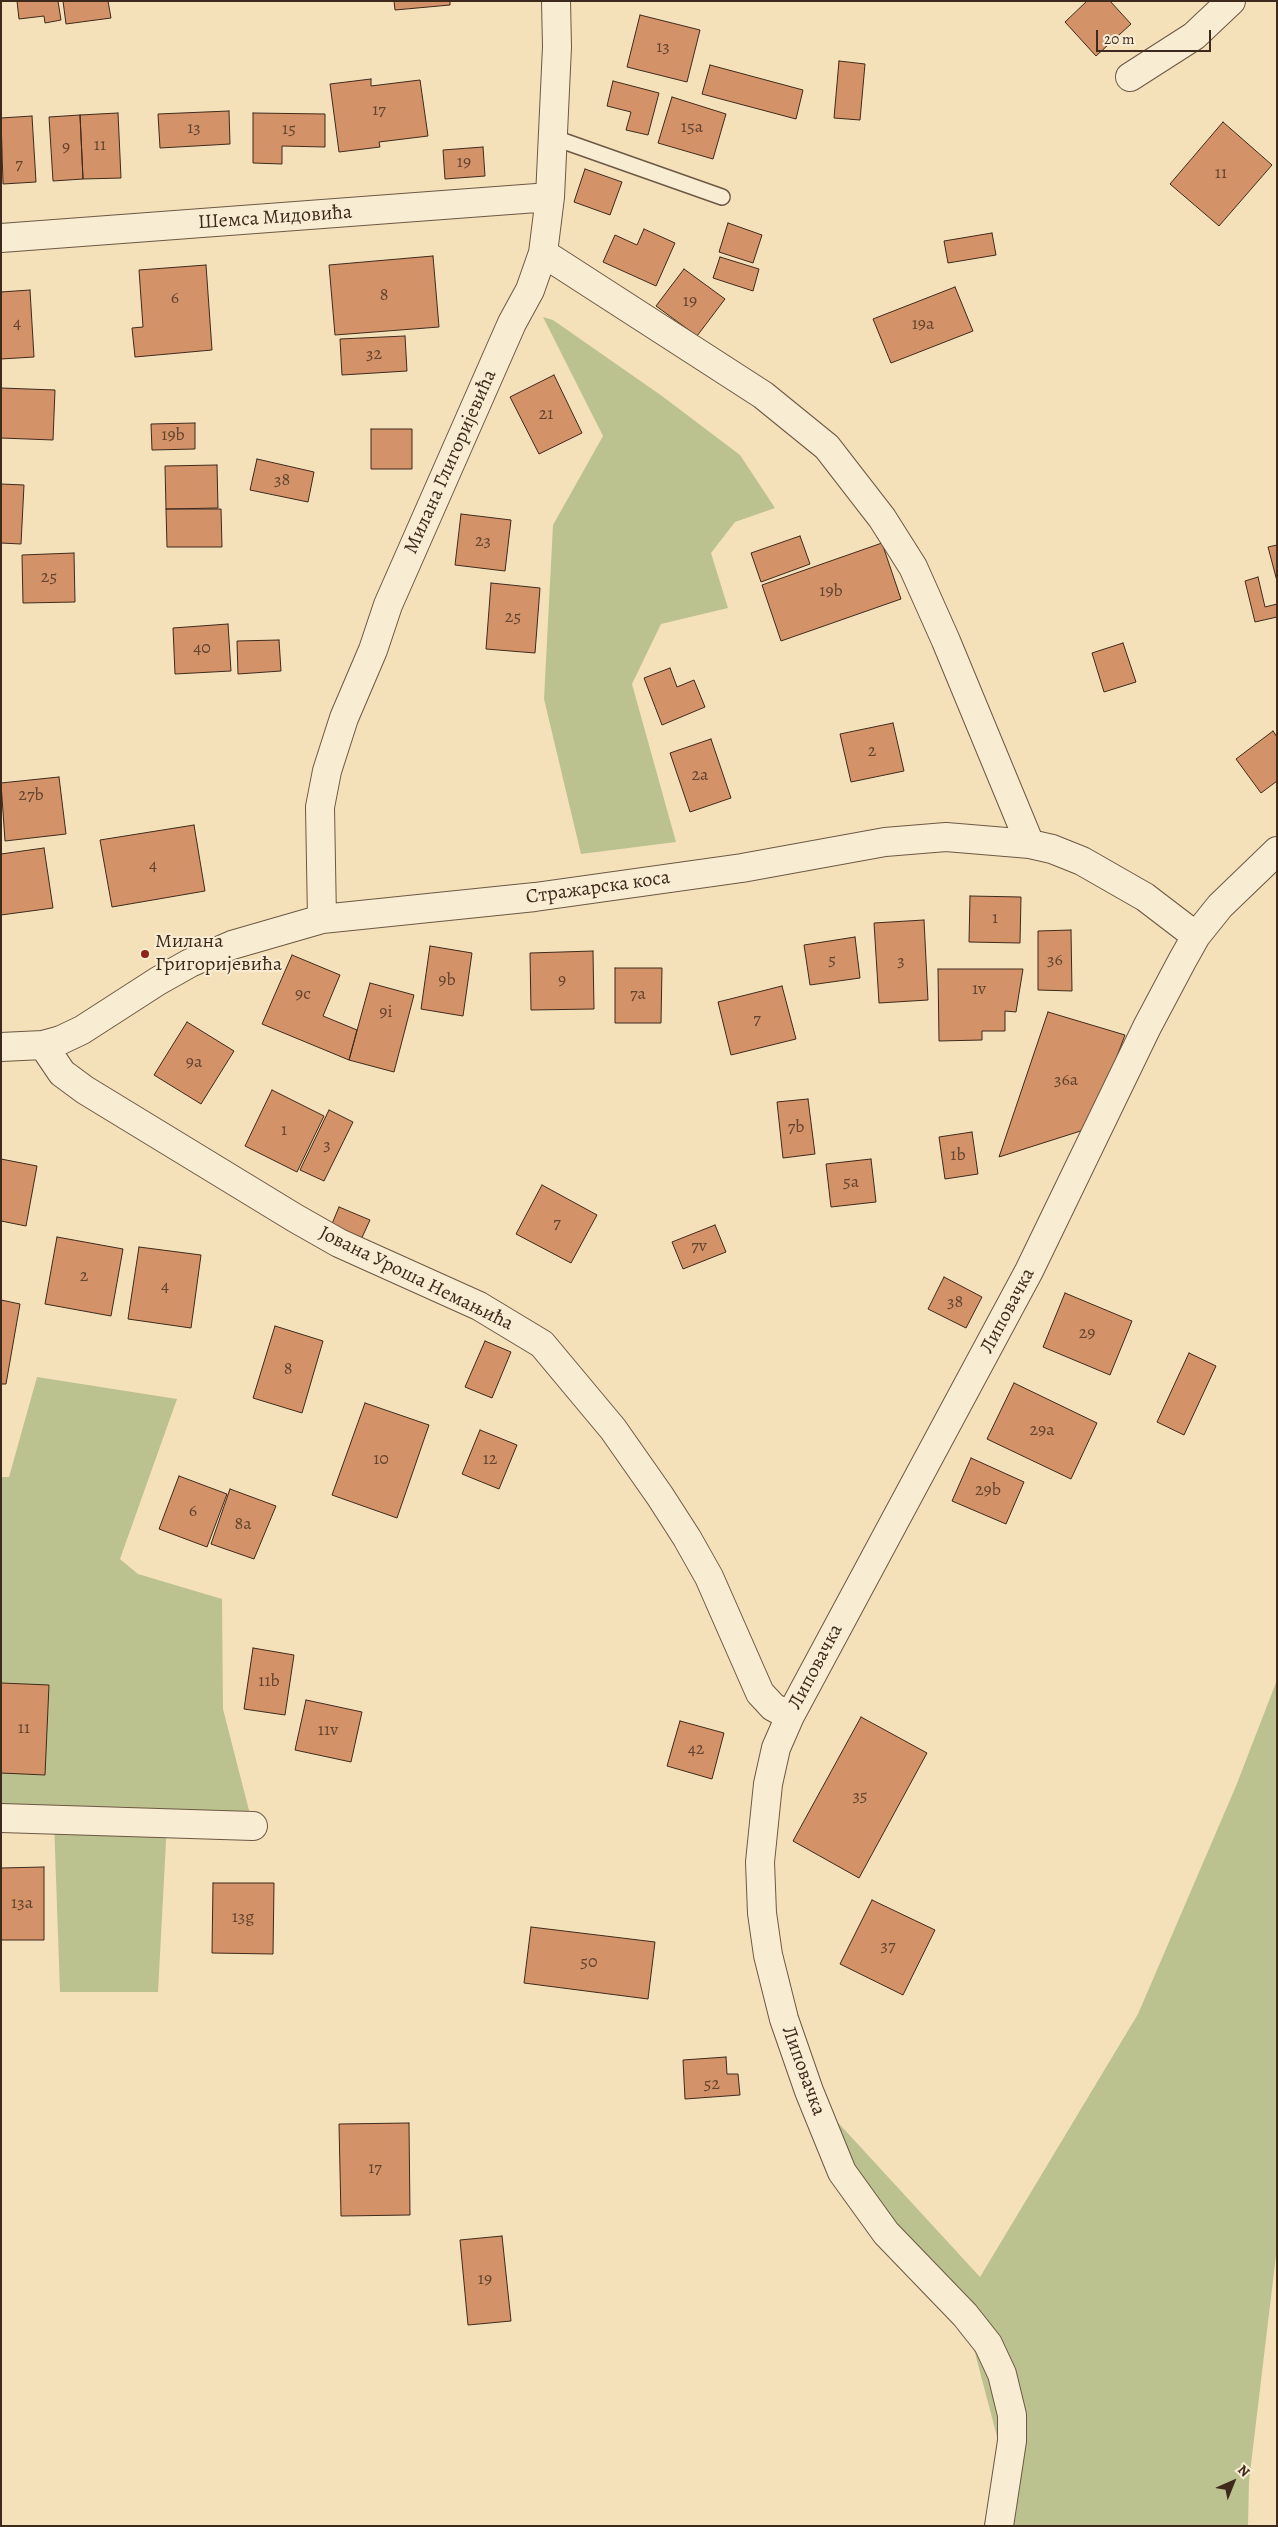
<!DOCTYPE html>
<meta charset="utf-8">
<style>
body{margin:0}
#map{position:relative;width:1278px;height:2527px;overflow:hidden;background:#f4e1ba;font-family:Alegreya,serif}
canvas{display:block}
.frame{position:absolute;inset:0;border:2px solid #3e2a1c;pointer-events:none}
.north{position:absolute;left:1208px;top:2457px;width:50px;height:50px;-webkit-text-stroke:4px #f8ecd2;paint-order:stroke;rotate:44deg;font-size:14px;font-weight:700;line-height:20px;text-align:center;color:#3e2a1c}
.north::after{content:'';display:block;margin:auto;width:18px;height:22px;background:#3e2a1c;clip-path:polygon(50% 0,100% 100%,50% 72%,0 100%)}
.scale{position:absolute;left:1096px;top:30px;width:115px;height:22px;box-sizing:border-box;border:2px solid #3e2a1c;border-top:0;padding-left:6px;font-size:15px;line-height:18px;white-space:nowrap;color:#3e2a1c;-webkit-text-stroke:4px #f8ecd2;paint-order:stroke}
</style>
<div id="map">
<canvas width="1278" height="2527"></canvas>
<div class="frame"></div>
<div class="north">N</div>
<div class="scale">20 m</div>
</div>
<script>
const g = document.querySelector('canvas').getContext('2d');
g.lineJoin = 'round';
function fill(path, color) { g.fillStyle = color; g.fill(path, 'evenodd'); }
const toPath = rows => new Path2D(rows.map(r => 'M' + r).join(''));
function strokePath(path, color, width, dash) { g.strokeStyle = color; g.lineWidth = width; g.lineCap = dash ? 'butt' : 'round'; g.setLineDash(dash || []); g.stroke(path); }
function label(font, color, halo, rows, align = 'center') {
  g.font = font + ' Alegreya,serif'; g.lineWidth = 4; g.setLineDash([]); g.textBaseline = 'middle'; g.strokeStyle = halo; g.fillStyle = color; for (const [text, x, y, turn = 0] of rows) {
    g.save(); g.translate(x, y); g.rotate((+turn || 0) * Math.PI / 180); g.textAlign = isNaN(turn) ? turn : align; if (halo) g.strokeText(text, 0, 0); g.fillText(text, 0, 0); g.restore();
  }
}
const green = toPath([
 [543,317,553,320,662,396,740,455,775,508,735,522,711,553,728,608,661,624,632,684,676,842,581,854,544,699,553,525,603,436],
 [37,1377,177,1399,120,1559,138,1574,222,1599,223,1709,253,1826,167,1823,158,1992,60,1992,54,1821,1,1818,1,1477,9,1477],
 [1277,1680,1277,2247,1249,2481,1248,2526,999,2526,1006,2471,965,2315,886,2233,809,2091,980,2277,1138,2014,1236,1786]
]);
const building = toPath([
 [17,1,58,1,61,20,45,23,44,16,19,19,17,1],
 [63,1,108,1,111,18,66,24,63,1],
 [394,1,450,1,450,5,395,10,394,1],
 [1087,1,1110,1,1131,24,1096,56,1065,22,1087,1],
 [640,15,700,30,687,82,627,67,640,15],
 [839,61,865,64,860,120,834,118,839,61],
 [710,65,803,90,796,119,702,94,710,65],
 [371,79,371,86,420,80,428,136,379,142,380,147,339,152,330,84,371,79],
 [613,81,659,93,648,135,626,130,631,112,607,106,613,81],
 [672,97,726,114,713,159,658,143,672,97],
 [229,111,230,144,160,148,158,114,229,111],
 [118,113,121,178,83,179,80,115,118,113],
 [253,113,325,114,325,147,282,146,282,164,253,163,253,113],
 [80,115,83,179,53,181,49,117,80,115],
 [32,116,36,182,3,184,1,118,32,116],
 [1223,122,1272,165,1219,226,1170,184,1223,122],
 [483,147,485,176,445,179,443,150,483,147],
 [585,169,622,182,610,215,574,202,585,169],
 [728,223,762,235,753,263,719,252,728,223],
 [644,229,675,243,656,286,603,262,615,235,637,245,644,229],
 [992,233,996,255,948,263,944,241,992,233],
 [433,256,439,327,335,335,329,265,433,256],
 [720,257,759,269,753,291,713,278,720,257],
 [206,265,212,350,135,357,132,328,143,327,139,270,206,265],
 [684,269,725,299,697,336,656,306,684,269],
 [955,287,973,331,891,363,873,319,955,287],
 [30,290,34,357,1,359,1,292,30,290],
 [405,336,407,371,342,375,340,339,405,336],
 [554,375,582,433,539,454,510,397,554,375],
 [1,388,55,390,53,440,1,438,1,388],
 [195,423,195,449,152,450,151,424,195,423],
 [371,429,412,429,412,469,371,469,371,429],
 [257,459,314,472,308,502,250,490,257,459],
 [217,465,218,508,166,509,165,466,217,465],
 [1,484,24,485,21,544,1,543,1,484],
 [166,509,221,509,222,547,167,547,166,509],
 [461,514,511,520,505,571,455,565,461,514],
 [800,536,810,564,761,582,751,553,800,536],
 [882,543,901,599,781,641,762,585,882,543],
 [1277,545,1277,581,1268,547,1277,545],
 [74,553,75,602,23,603,22,555,74,553],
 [1258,577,1265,607,1277,604,1277,617,1255,622,1245,581,1258,577],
 [491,583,540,588,535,653,486,649,491,583],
 [228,624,231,671,175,674,173,628,228,624],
 [279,640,281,671,238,674,237,641,279,640],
 [1123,643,1136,682,1104,692,1092,653,1123,643],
 [670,668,677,687,694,680,705,707,662,725,644,678,670,668],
 [893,723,904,771,851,782,840,734,893,723],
 [1273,731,1277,737,1277,781,1261,793,1236,759,1273,731],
 [711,739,731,798,690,812,670,753,711,739],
 [59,777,66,834,5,841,1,783,59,777],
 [194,825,205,891,112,907,100,840,194,825],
 [44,848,53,908,1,915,1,854,44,848],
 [970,896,1021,897,1020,943,969,942,970,896],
 [924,920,928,1000,879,1003,874,923,924,920],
 [1071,930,1072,991,1038,990,1038,931,1071,930],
 [855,937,860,978,810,985,804,945,855,937],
 [430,946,472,953,463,1016,421,1009,430,946],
 [593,951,594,1009,531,1010,530,953,593,951],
 [292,955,340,975,323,1016,357,1030,349,1060,262,1024,292,955],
 [615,968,662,968,661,1023,615,1023,615,968],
 [938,969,1023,969,1016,1012,1005,1011,1005,1031,982,1031,982,1040,939,1041,938,969],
 [370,983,414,995,394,1072,349,1060,370,983],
 [782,986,796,1039,731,1055,718,1002,782,986],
 [1048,1012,1125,1035,1090,1128,999,1157,1048,1012],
 [187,1022,234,1051,201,1104,154,1075,187,1022],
 [272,1090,324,1116,297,1172,245,1146,272,1090],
 [808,1099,815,1154,783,1158,777,1102,808,1099],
 [329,1110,353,1122,324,1181,300,1170,329,1110],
 [972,1132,978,1174,945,1179,939,1137,972,1132],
 [1,1159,37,1166,26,1226,1,1221,1,1159],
 [871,1159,876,1202,831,1207,826,1164,871,1159],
 [542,1185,597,1215,571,1263,516,1234,542,1185],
 [339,1207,370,1220,359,1244,329,1231,339,1207],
 [715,1225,726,1252,683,1269,672,1242,715,1225],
 [57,1237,123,1249,111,1316,45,1304,57,1237],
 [139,1247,201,1255,191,1328,128,1319,139,1247],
 [944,1277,982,1297,966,1328,928,1309,944,1277],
 [1065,1293,1132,1321,1110,1375,1043,1347,1065,1293],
 [1,1300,20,1304,6,1384,1,1384,1,1300],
 [275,1326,323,1341,302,1413,253,1398,275,1326],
 [485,1341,511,1352,492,1398,465,1387,485,1341],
 [1189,1353,1216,1366,1184,1435,1157,1422,1189,1353],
 [1014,1383,1097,1423,1071,1479,987,1439,1014,1383],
 [365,1403,429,1425,397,1518,332,1495,365,1403],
 [480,1430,517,1445,499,1489,462,1474,480,1430],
 [971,1458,1024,1482,1006,1524,952,1501,971,1458],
 [179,1476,227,1494,207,1547,159,1529,179,1476],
 [230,1489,276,1506,254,1559,211,1544,230,1489],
 [253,1648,294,1655,285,1715,244,1709,253,1648],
 [1,1683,49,1685,45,1775,1,1773,1,1683],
 [306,1700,362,1712,351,1762,295,1750,306,1700],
 [861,1717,927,1753,859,1878,793,1841,861,1717],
 [680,1721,724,1733,712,1779,667,1766,680,1721],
 [44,1867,44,1940,1,1940,1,1868,44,1867],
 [213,1883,274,1883,273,1954,212,1953,213,1883],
 [872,1900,935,1930,903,1995,840,1964,872,1900],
 [531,1927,655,1942,648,1999,524,1983,531,1927],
 [726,2057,727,2074,738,2074,740,2095,685,2099,683,2060,726,2057],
 [409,2123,410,2215,341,2216,339,2124,409,2123],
 [502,2236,511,2321,468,2325,460,2240,502,2236]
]);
const lane = toPath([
 [552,137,722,197]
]);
const street = toPath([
 [1130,77,1194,36,1231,1],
 [1,238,550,197],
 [543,253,763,395,827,447,882,518,913,567,946,641,1030,844],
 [322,919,320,807,327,771,344,718,373,650,388,605,512,323,530,290,543,253,550,197,557,47,556,1],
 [43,1045,62,1073,85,1090,295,1218,339,1243,479,1306,542,1344,613,1429,660,1496,687,1538,709,1577,760,1693,773,1707,790,1716],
 [1,1047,43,1045,61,1040,82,1030,158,981,190,963,232,945,322,919,535,897,742,868,885,842,946,837,1030,844,1052,849,1082,861,1145,897,1196,936],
 [1,1818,253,1826],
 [999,2526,1012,2441,1012,2415,1002,2374,988,2344,965,2315,886,2233,842,2172,809,2091,784,2019,768,1955,762,1913,760,1862,768,1784,776,1748,790,1716,1029,1271,1147,1027,1182,961,1196,936,1220,906,1277,851]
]);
const markers = [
 [145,954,5,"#8f2418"]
];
const numberNames = [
 ["13",663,48],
 ["17",379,111],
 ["15a",692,128],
 ["13",194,129],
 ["15",289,130],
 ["11",100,146],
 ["9",66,148],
 ["19",464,163],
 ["7",19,165],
 ["11",1221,174],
 ["8",384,296],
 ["6",175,299],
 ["19",690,302],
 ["4",17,324],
 ["19a",923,325],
 ["32",374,355],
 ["21",546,415],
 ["19b",173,436],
 ["38",282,481],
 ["23",483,542],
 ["25",49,578],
 ["19b",831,592],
 ["25",513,618],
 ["40",202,649],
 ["2",872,752],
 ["2a",700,776],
 ["27b",31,796],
 ["4",153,866],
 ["1",995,919],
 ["5",832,961],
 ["36",1055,961],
 ["3",901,962],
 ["9b",447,981],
 ["9",562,981],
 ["1v",979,990],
 ["9c",303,995],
 ["7a",638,995],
 ["9i",386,1013],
 ["7",757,1020],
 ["9a",194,1063],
 ["36a",1066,1081],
 ["7b",796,1128],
 ["1",284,1131],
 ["3",327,1146],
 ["1b",958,1156],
 ["5a",851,1183],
 ["7",557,1224],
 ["7v",699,1247],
 ["2",84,1277],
 ["4",165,1287],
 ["38",955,1303],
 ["29",1087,1334],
 ["8",288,1370],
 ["29a",1042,1431],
 ["10",381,1460],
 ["12",490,1460],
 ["29b",988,1491],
 ["6",193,1512],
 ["8a",243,1525],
 ["11b",269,1682],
 ["11",24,1729],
 ["11v",328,1731],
 ["42",696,1750],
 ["35",860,1797],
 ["13a",22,1904],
 ["13g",243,1918],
 ["37",888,1947],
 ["50",589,1963],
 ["52",712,2085],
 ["17",375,2169],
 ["19",485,2280]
];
const streetNames = [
 ["Шемса Мидовића",275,218,-4],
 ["Милана Глигоријевића",451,462,-66],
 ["Стражарска коса",598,888,-8],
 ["Јована Уроша Немањића",416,1279,26],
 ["Липовачка",1008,1311,-62],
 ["Липовачка",816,1667,-62],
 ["Липовачка",803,2071,70]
];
const poiNames = [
 ["Милана",155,942],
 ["Григоријевића",155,965]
];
fill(green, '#bcc28f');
fill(building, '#d39268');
strokePath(building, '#3e2a1c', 1);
strokePath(lane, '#6c5844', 18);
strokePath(street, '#6c5844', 30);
strokePath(lane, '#f8ecd2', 15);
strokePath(street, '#f8ecd2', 28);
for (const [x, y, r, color] of markers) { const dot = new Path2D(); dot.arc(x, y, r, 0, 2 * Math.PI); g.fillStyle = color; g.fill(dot); strokePath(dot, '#f8ecd2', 2); }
label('18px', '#63442f', null, numberNames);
label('20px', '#3e2a1c', '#f8ecd2', streetNames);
label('20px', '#3e2a1c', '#f8ecd2', poiNames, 'left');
</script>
